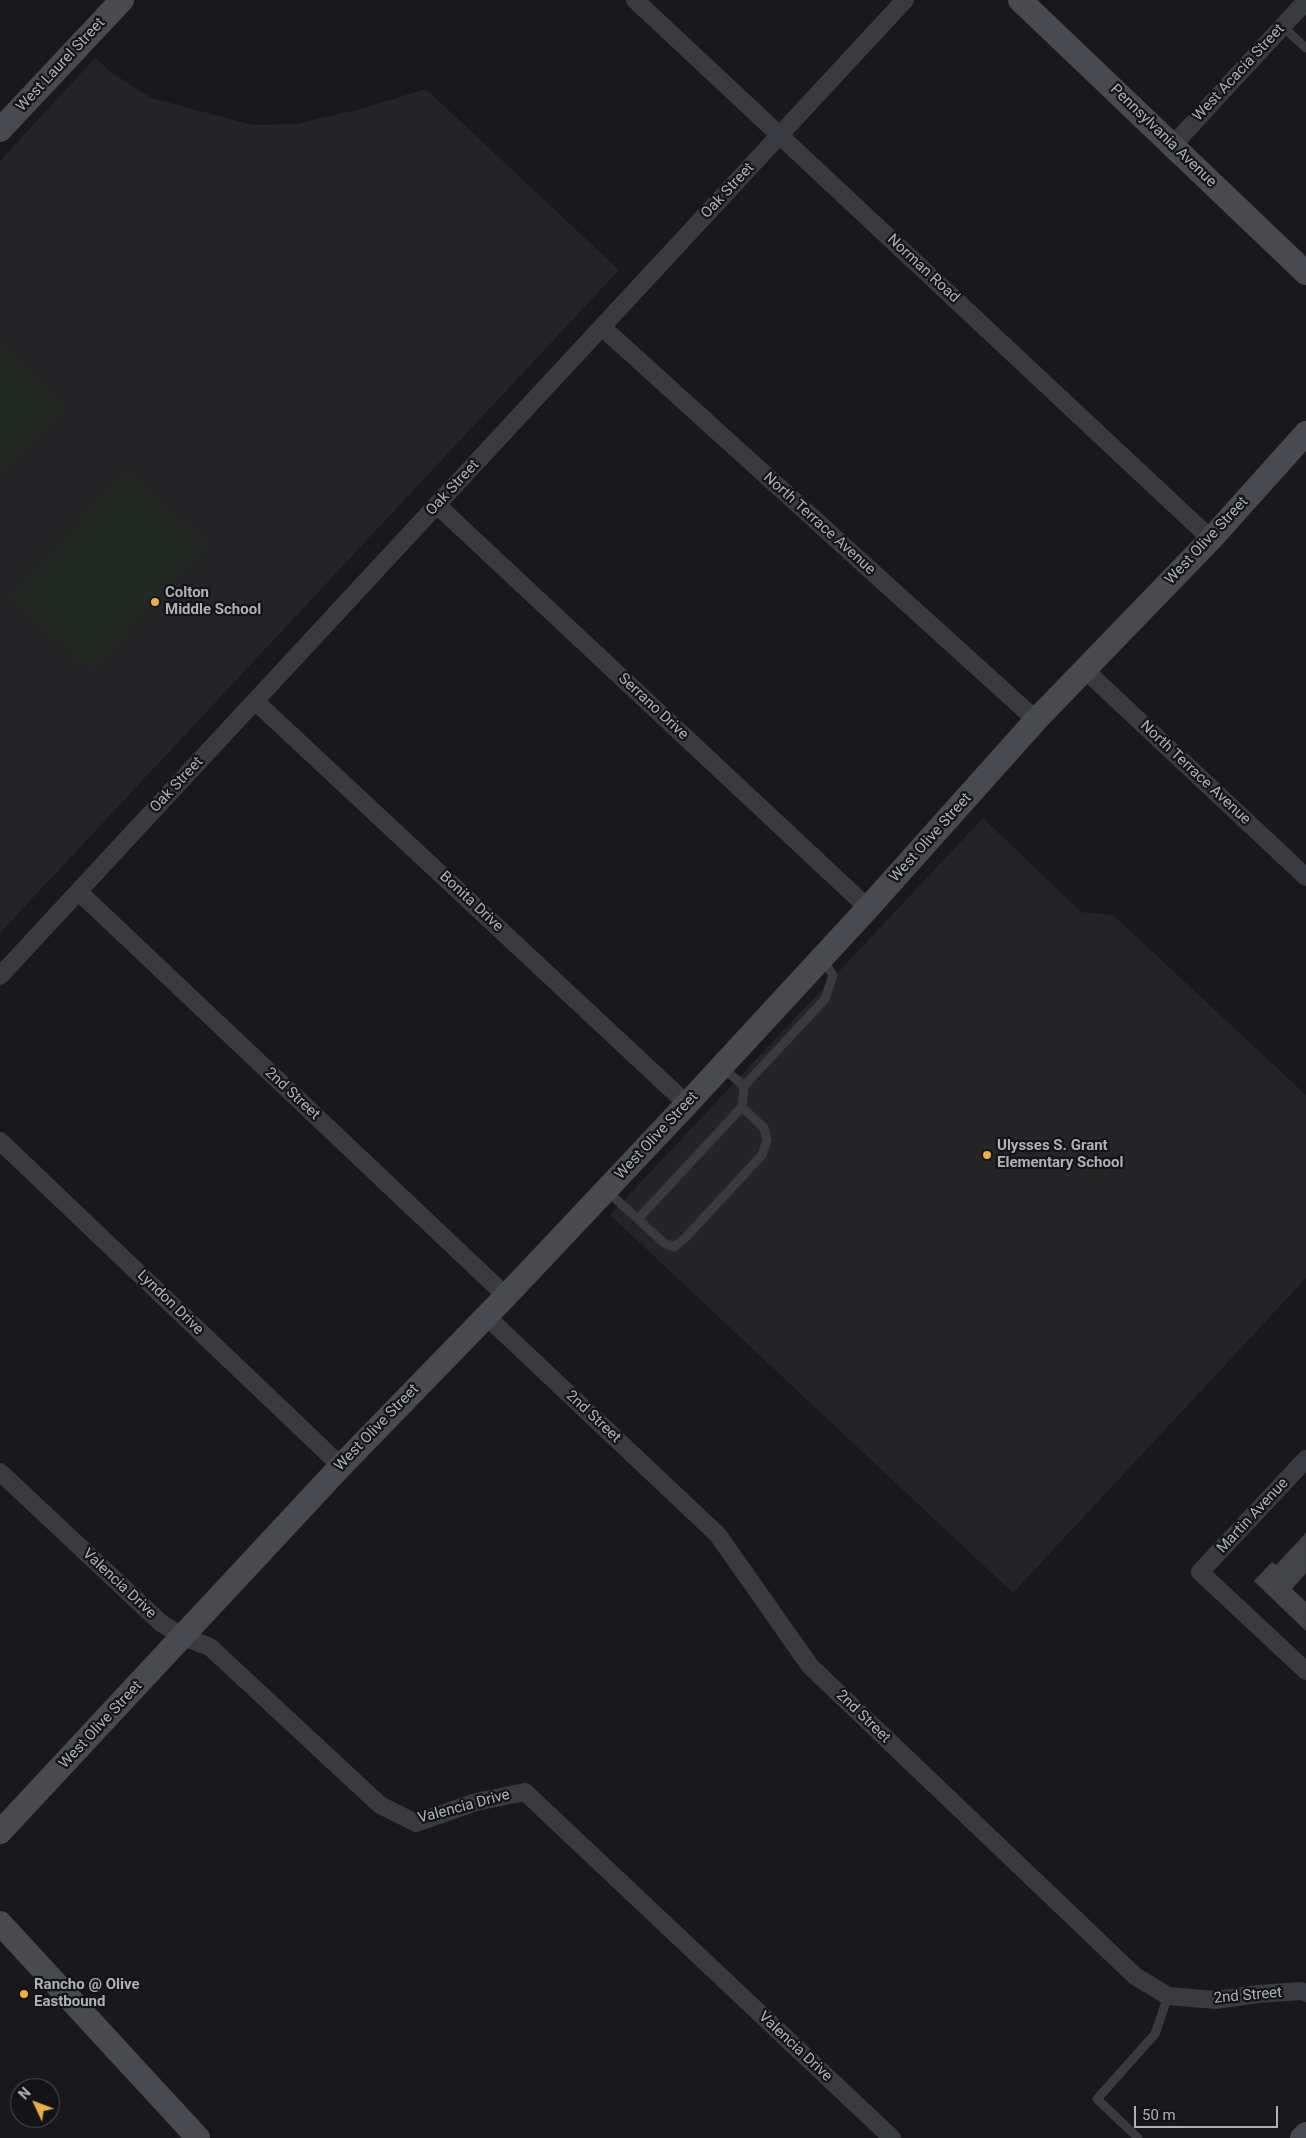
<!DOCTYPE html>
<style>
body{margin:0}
#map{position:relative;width:1306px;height:2138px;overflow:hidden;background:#19191b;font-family:Roboto,sans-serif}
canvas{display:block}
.north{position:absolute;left:10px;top:2078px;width:50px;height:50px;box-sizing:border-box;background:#141416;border:1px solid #515358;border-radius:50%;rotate:313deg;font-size:14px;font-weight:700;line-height:20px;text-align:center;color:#acb1ba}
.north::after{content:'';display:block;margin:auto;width:18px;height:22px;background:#ebb042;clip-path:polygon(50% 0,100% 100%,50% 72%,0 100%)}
.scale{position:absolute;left:1134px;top:2106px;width:144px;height:22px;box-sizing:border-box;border:2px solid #acb1ba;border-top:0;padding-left:6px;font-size:15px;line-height:18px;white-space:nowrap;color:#acb1ba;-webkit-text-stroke:4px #141416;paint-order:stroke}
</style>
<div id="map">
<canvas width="1306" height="2138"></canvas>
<div class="north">N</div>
<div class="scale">50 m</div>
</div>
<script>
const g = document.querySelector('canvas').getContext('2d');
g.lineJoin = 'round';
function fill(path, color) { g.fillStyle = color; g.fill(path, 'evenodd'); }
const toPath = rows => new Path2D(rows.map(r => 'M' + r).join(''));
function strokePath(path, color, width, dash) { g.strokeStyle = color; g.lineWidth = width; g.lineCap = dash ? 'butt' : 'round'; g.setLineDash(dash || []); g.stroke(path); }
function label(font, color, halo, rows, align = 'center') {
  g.font = font + ' Roboto,sans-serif'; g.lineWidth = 4.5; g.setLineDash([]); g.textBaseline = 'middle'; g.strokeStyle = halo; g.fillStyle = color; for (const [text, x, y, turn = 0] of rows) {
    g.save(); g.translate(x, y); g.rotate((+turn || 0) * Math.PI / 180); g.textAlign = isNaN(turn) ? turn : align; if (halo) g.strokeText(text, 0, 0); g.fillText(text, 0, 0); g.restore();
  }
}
const built = toPath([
 [95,58,112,73,151,98,253,125,297,124,360,109,426,89,619,270,0,933,0,161],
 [983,818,1081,912,1113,915,1306,1095,1306,1278,1013,1593,610,1215]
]);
const green = toPath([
 [0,348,63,409,0,473],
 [130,472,207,546,89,668,13,594]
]);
const building = toPath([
 [1306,1533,1306,1573,1292,1589,1306,1602,1306,1631,1254,1581,1272,1562,1276,1565,1306,1533]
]);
const lane = toPath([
 [1282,26,1306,48],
 [744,1086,825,999,833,975,823,960],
 [606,1190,664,1243,674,1247,686,1237,762,1155,767,1140,764,1128,742,1107,744,1086,722,1067],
 [638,1219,742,1107],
 [1138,2138,1097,2099,1155,2034,1168,1996]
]);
const street = toPath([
 [635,0,1211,539],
 [1173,145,1306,1],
 [602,327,1036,720],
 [437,505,868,908],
 [1084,669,1306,877],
 [255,701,687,1104],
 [79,892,506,1296],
 [0,976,905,0],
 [0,1141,341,1466],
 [485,1315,718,1535,810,1666,1135,1976,1168,1996,1216,2000,1258,1994,1301,1991,1306,1993],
 [1306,1459,1200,1572,1306,1671],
 [0,1472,161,1623,183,1637,210,1647,380,1805,416,1823,476,1802,525,1792,892,2138]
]);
const secondary = toPath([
 [1020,0,1306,273],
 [0,130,122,0],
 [0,1832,341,1466,506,1296,687,1104,868,908,1036,720,1211,539,1306,433],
 [0,1923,198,2138],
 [1302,2138,1306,2134]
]);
const markers = [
 [155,602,5,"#ebb042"],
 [987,1155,5,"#ebb042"],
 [24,1994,5,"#ebb042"]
];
const streetNames = [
 ["West Laurel Street",61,65,-47],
 ["West Acacia Street",1239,73,-47],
 ["Pennsylvania Avenue",1163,136,44],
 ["Oak Street",728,191,-47],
 ["Norman Road",923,269,43],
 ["Oak Street",453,488,-47],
 ["North Terrace Avenue",819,524,42],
 ["West Olive Street",1207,541,-47],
 ["Serrano Drive",653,707,43],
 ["North Terrace Avenue",1195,773,43],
 ["Oak Street",177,785,-47],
 ["West Olive Street",931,838,-48],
 ["Bonita Drive",471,902,43],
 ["2nd Street",292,1094,43],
 ["West Olive Street",657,1136,-47],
 ["Lyndon Drive",170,1303,44],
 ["2nd Street",593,1417,43],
 ["West Olive Street",377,1428,-46],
 ["Martin Avenue",1253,1516,-47],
 ["Valencia Drive",119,1584,43],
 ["2nd Street",863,1717,44],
 ["West Olive Street",101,1725,-47],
 ["Valencia Drive",464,1807,-15],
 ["2nd Street",1248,1996,-5],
 ["Valencia Drive",795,2047,43]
];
const poiNames = [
 ["Colton",165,593],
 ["Middle School",165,610],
 ["Ulysses S. Grant",997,1146],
 ["Elementary School",997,1163],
 ["Rancho @ Olive",34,1985],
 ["Eastbound",34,2002]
];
fill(built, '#252528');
fill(green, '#212922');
fill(building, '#434448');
strokePath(building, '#333337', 1);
strokePath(lane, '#3a3b40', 9);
strokePath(street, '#3a3b40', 18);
strokePath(secondary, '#484a50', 24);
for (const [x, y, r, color] of markers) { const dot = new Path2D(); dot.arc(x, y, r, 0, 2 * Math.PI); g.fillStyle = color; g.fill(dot); strokePath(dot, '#141416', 2); }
label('15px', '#acb1ba', '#141416', streetNames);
label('bold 15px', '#acb1ba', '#141416', poiNames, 'left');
</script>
